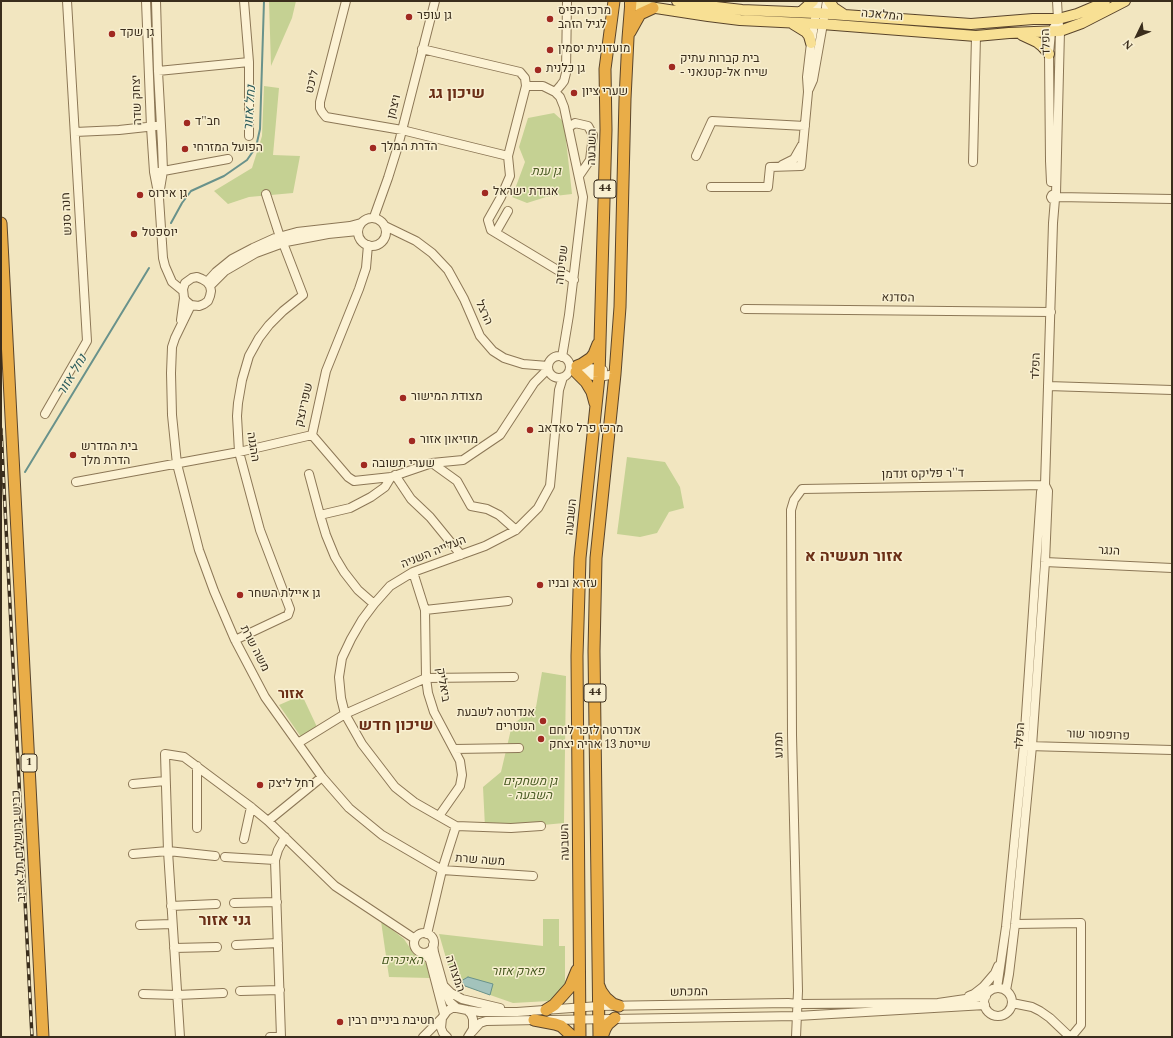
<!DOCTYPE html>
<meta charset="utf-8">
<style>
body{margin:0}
#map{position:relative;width:1173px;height:1038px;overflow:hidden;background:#f2e6c0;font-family:Spectral,serif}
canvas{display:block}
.frame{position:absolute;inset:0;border:2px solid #3a2d1c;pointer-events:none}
.north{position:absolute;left:1117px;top:16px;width:40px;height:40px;-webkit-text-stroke:3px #f8efd0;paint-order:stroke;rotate:227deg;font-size:11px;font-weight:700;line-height:16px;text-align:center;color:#3a2d1c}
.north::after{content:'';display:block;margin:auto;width:14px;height:18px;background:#3a2d1c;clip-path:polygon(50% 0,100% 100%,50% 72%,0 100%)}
</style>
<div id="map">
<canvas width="1173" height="1038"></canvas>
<div class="frame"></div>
<div class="north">N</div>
</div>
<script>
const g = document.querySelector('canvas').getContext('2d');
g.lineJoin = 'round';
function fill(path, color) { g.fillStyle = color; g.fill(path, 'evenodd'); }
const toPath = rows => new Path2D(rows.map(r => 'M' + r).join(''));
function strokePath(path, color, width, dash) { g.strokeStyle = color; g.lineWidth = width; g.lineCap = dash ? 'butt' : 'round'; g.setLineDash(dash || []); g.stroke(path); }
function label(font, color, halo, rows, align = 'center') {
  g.font = font + ' Spectral,Heebo,serif'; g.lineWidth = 3; g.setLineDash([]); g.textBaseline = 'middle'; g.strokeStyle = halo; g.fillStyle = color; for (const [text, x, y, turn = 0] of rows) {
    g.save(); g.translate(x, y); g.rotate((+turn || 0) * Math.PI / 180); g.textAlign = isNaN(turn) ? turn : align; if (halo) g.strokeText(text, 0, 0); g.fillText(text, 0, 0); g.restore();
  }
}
const green = toPath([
 [269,1,296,1,292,18,271,66],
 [264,86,279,88,273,155,300,156,293,193,249,197,228,204,214,191,252,168,262,136],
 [554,113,564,122,572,194,546,197,527,203,512,197,525,162,519,147,528,118],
 [627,457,665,462,680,487,684,508,669,512,657,533,640,537,617,534],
 [542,672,566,676,564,823,511,828,485,827,483,787,501,772,512,725,536,707],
 [302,695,317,727,301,737,279,705],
 [543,919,559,919,559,946,557,946,565,946,565,987,549,1001,513,1003,453,982,439,934,543,946],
 [381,921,404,939,414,954,426,963,430,978,389,977]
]);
const water = toPath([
 [468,977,493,984,490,995,465,986,461,981,468,977]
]);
const stream = toPath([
 [171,223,182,203,191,191,224,176,247,160,256,147,260,129,264,1],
 [25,472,149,268]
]);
const minor = toPath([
 [146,1,151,127,154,172,159,198,163,258,165,266,172,282,183,291],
 [156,1,158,71,162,144,163,171,160,189],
 [244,1,249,62,249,136],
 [346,1,320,102,320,108,322,112,326,117,402,130,508,156],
 [422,49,520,72,525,78,526,86,508,156,510,176,501,197,488,220,491,230,574,280],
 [158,71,249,62],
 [526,86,543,86,555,92,561,85,564,81,566,73,567,1],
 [809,89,813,80,827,1],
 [555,92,560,97,564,107,583,197,569,315,562,357],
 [569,127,575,123,588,126,593,135,590,160,579,176],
 [75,132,119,130,156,126],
 [696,156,712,121,805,126],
 [973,162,976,36],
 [782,165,794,159,802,145],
 [158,172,228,159],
 [1051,182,1050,161,1049,54,1051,32,1054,27],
 [711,187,768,187,770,167,801,166,808,92,807,77,811,43,818,1],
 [266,194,280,237],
 [1056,194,1054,194,1052,195,1051,197,1052,199,1055,199,1057,196,1056,194,1060,31,1058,19,1057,1],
 [1057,197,1172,199],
 [374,217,388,178,398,146,435,1],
 '358 232a14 14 0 1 1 28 0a14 14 0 1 1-28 0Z',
 [385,226,416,241,432,253,448,270,464,299,480,336,493,351,504,358,523,364,548,366],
 [496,232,508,211],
 [207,282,216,272,232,259,253,248,275,238,297,232,350,226,361,223],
 [210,286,225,271,256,253,286,242,328,234,358,231],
 [191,305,175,338,172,347,171,373,172,415,177,464,199,550,214,591,235,640,265,697,322,777,349,808,382,835,442,870,533,876],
 [745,309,1051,312],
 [181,320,184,298,183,289,185,283,192,278,197,277,202,279,207,282,210,286,211,291,210,296,208,301,204,304,199,306,191,305,186,301,184,298],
 '548 367a11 11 0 1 1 22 0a11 11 0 1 1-22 0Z',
 [577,366,603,370],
 [575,372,599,377,615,374],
 [1048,386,1172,390],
 [45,414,87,341,67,1],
 [312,435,348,477,354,481,391,477,432,463,463,460,500,435,534,383,548,369],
 [432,463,457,481,471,506,487,509,499,515,516,530],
 [309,474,320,515,326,535,335,557,344,572,358,590,374,604],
 [395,475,411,499,430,517,461,555],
 [76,482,239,452,312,435,326,371,359,289,366,268,368,245],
 [320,515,350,508,371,497,385,487,391,477],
 [1045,562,1172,568],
 [413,572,425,610,426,678,428,693,434,712,460,761,462,775,460,786,439,816],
 [425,610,508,601],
 [235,640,288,615,290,609,260,530,239,452,237,416,238,403,242,380,249,356,259,338,269,325,283,311,303,295,283,243],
 [298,743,345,714,426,678,514,677],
 [1028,746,1172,750],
 [454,749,519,748],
 [197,766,197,828],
 [133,784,165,781],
 [268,821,322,777],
 [541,826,511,828,456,826,414,802,395,787,362,744,345,714,341,698,339,677,342,658,351,639,362,620,374,604,390,586,413,572,485,546,516,530,538,508,550,486,559,390,563,377],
 [244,839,251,807],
 [133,854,168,851,215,856],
 [225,857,275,860],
 [234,903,277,902],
 [171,906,216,904],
 [1015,924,1081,923,1081,1025,1071,1037],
 [140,925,172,924],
 '414 943a10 10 0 1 1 20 0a10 10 0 1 1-20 0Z',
 [427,934,442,870,456,826],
 [236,945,278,943],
 [433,945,434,952,445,991,450,1002,457,1008],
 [174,948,217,947],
 [424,953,430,960,431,964,444,1014],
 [443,985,451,993,462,999,500,1008],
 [997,988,1006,927,1024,745,1041,492,1045,485],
 '984 1002a14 14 0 1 1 28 0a14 14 0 1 1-28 0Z',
 [1006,990,1009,974,1015,924,1032,746,1045,562,1048,491,1045,485,1053,223,1055,199],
 [240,991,280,990],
 [143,994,177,995,223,993],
 [969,996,974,994,983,987,995,973,998,966],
 [1012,1003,1032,1007,1040,1011,1050,1018,1070,1037],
 [467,1010,480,1012,517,1012,599,1006,788,1003,798,1004,938,1003,986,996],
 [550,1020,797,1016,985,1005],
 [472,1032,480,1023,486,1021,539,1020],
 [180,1037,168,851,165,754,184,757,251,807,268,821,335,886,415,939],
 [270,1037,281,1037],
 [281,1037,275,860,278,850,285,837],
 [423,1037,442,1018],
 [447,1037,443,1033,441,1028,442,1018,447,1011,452,1008,457,1008,467,1010,471,1014,473,1019,473,1029,468,1037],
 [796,1037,798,991,792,735,791,510,794,500,802,489,1045,485]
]);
const major = toPath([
 [677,1,707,6,742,10,816,13,971,24,1033,19,1058,19,1077,14,1096,6,1105,1],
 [829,1,834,8,843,14],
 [630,4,708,16,740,20,822,24,976,36,1009,33,1060,31,1082,23,1125,1],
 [801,12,813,1],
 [793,24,806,32,809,36,811,43],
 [1022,35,1037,42,1042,46,1049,54]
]);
const highway = toPath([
 [630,32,640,14,653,8],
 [1,223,43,1037],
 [577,366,582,364,591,358,594,354,598,344],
 [576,372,586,382,592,392,595,403],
 [599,986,601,991,606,998,613,1004,619,1006],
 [546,1010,554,1005,570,987,577,970],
 [534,1020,555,1024,561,1026,573,1037],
 [580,1037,577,656,580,558,599,377,606,130,605,69,614,1],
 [599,1037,594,651,596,558,615,374,620,307,625,99,628,38,631,1],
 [602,1037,605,1029,608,1024,615,1018]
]);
const rail = toPath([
 [1,429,32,1037]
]);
const markers = [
 [409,17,4,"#a02921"],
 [550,19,4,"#a02921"],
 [112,34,4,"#a02921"],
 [550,50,4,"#a02921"],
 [672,67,4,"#a02921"],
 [538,70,4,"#a02921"],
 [574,93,4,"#a02921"],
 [187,123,4,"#a02921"],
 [373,148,4,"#a02921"],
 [185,149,4,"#a02921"],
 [485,193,4,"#a02921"],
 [140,195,4,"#a02921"],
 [134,234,4,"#a02921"],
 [403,398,4,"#a02921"],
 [530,430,4,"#a02921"],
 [412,441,4,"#a02921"],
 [73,455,4,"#a02921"],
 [364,465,4,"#a02921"],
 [540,585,4,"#a02921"],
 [240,595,4,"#a02921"],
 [543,721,4,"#a02921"],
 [541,739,4,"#a02921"],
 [260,785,4,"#a02921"],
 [340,1022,4,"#a02921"]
];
const shields = [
 [605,189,22],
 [595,693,22],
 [29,763,16]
];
const shieldNames = [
 ["44",605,189],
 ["44",595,693],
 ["1",29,763]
];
const poiNames = [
 ["מרכז הפיס",558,12],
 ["לגיל הזהב",558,26],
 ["גן עופר",417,17],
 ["גן שקד",120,34],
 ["מועדונית יסמין",558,50],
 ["בית קברות עתיק",680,60],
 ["- שייח אל-קטנאני",680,74],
 ["גן כלנית",546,70],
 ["שערי ציון",582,93],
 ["חב\"ד",195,123],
 ["הדרת המלך",381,148],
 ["הפועל המזרחי",193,149],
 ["אגודת ישראל",493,193],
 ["גן אירוס",148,195],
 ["יוספטל",142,234],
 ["מצודת המישור",411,398],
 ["מרכז פרל סאדאב",538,430],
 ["מוזיאון אזור",420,441],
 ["בית המדרש",81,448],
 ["הדרת מלך",81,462],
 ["שערי תשובה",372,465],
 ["עזרא ובניו",548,585],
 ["גן איילת השחר",248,595],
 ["אנדרטה לשבעת",535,714,"right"],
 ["הנוטרים",535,728,"right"],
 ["אנדרטה לזכר לוחם",549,732],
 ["שייטת 13 אריה יצחק",549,746],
 ["רחל ליצק",268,785],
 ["חטיבת ביניים רבין",348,1022]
];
const streetNames = [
 ["המלאכה",882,16,5],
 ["הפלד",1047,42,-92],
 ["ליכט",313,82,-76],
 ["יצחק שדה",138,100,-92],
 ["ויצמן",395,107,-76],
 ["השבעה",593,147,-89],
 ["חנה סנש",68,214,-93],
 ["שפינוזה",563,265,-83],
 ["הסדנא",898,299,1],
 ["הרצל",483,313,66],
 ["הפלד",1037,366,-88],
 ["שפרינצק",305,405,-77],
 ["ההגנה",252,447,81],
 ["ד''ר פליקס זנדמן",923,475,-1],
 ["השבעה",572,517,-84],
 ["הנגר",1109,552,3],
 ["העלייה השניה",434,553,-22],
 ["משה שרת",254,649,63],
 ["ביאליק",442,685,80],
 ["הפלד",1021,736,-86],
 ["פרופסור שור",1098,736,2],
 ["תמנע",780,745,-91],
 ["השבעה",566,842,-91],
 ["כביש ירושלים תל אביב",20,846,-93],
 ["משה שרת",480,861,4],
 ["המצודה",454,974,71],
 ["המכתש",689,993,-1]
];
const parkNames = [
 ["גן ענת",546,173],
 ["גן משחקים",530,783],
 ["- השבעה",530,797],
 ["האיכרים",402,962],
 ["פארק אזור",518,973]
];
const waterNames = [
 ["נחל אזור",251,108,-86],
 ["נחל אזור",73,376,-59]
];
const quarterNames = [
 ["אזור",291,695]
];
const districtNames = [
 ["שיכון גג",457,95],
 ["אזור תעשיה א",854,558],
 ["שיכון חדש",396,727],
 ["גני אזור",225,922]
];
fill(green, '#c5d193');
fill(water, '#a3c3bc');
strokePath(water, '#69928b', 1);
strokePath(stream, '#69928b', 2);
strokePath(minor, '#8c7756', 10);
strokePath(major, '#59442b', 12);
strokePath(highway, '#59442b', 13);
strokePath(minor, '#fcf2d4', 8);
strokePath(major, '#f8e094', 10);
strokePath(highway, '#e9ad48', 11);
strokePath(rail, '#3a2d1c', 3.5);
strokePath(rail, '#f8efd0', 2, [6]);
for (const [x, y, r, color] of markers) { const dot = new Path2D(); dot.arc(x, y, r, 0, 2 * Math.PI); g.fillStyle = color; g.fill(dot); strokePath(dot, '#f8efd0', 1.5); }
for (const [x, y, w] of shields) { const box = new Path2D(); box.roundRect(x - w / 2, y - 9, w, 18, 3); g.fillStyle = '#f8efd0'; g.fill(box); strokePath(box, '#3a2d1c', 1); }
label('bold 11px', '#3a2d1c', null, shieldNames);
label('12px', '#3a2d1c', '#f8efd0', poiNames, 'left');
label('12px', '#3a2d1c', '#f8efd0', streetNames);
label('italic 12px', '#475921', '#f8efd0', parkNames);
label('italic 13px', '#2a5b5c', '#f8efd0', waterNames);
label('bold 14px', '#6b2f17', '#f8efd0', quarterNames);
label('bold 16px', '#6b2f17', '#f8efd0', districtNames);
</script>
